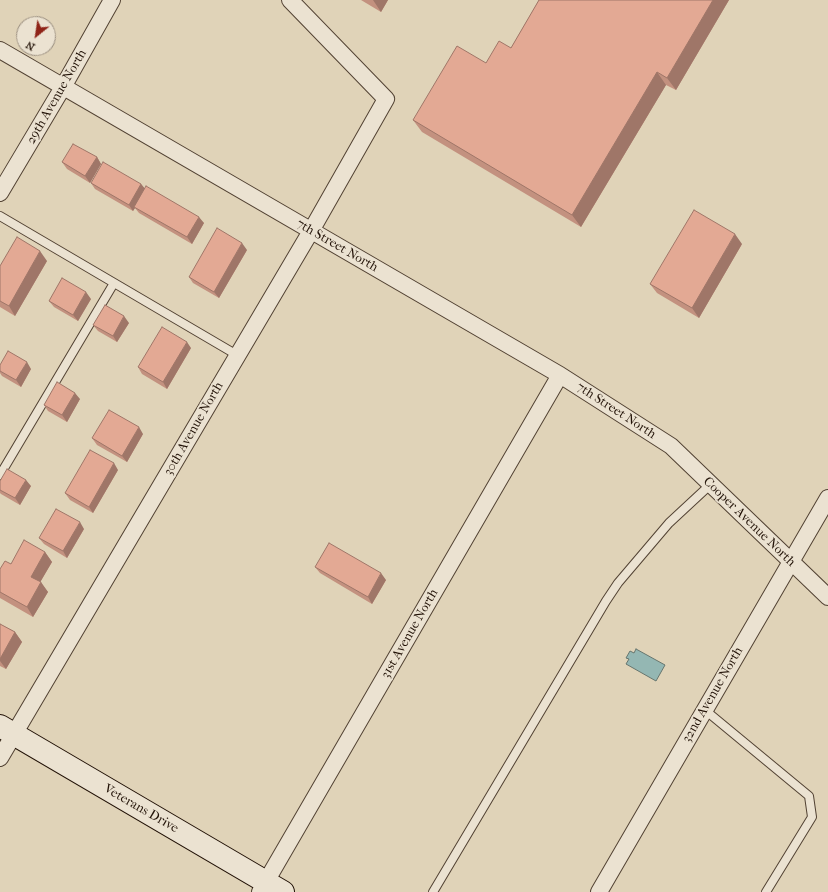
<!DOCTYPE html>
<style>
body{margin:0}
#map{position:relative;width:828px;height:892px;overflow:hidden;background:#e0d3b8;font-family:"IM FELL French Canon",serif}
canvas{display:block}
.north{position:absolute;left:16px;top:16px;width:40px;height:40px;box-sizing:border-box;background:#ebe2d1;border:1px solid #9b8f80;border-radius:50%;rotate:210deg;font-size:11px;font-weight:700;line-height:16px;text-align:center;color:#221207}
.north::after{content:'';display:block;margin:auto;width:14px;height:18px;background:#8f2418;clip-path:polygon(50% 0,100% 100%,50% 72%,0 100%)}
</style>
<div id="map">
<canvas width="828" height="892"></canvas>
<div class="north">N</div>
</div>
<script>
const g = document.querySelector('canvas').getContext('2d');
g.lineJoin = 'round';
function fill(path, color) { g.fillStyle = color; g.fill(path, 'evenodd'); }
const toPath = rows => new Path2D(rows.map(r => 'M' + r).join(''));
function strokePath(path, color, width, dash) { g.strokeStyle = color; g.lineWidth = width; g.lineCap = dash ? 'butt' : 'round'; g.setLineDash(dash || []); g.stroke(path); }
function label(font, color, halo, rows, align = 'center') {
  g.font = font + ' "IM FELL French Canon",serif'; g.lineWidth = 3.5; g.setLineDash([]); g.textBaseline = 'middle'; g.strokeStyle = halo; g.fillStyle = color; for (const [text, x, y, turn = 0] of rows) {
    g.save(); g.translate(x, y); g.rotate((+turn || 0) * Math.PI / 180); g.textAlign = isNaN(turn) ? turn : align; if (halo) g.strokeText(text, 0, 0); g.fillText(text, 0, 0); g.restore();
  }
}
const water = toPath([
 [636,649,665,665,656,681,626,664,629,659,626,658,630,651,634,653,636,649]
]);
const lane = toPath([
 [0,216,237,355],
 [0,475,114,283],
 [705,710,809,796,812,817,766,892],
 [433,892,606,601,618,583,669,523,711,484]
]);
const street = toPath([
 [0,50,560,375,671,446,828,597],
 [0,193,63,87,112,0],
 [0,758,311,231,386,99,290,0],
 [260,892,560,375],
 [599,892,828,498]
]);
const secondary = toPath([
 [0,726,283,892]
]);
const wall = toPath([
 [361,0,388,0,381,12],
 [539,0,729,0,676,90,666,85,581,227,422,132,413,120,486,63,511,48],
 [97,157,101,164,90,183,67,169,62,162],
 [91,183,141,184,145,189,204,223,192,244,139,213,135,208,133,211,95,189],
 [742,244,699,318,657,293,650,284],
 [247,250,219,298,193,283,189,277],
 [47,261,15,316,0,307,0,266],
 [91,299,78,321,54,307,49,301],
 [129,323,117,342,98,331,93,325],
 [191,348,167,389,142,374,138,367],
 [0,365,31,369,21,387,2,376,0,373],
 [80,399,67,422,48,411,44,405],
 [143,434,127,462,97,445,92,438],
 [118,470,93,513,70,500,65,493],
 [0,481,31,486,20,505,1,494,0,493],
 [84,529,67,558,44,544,39,538],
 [45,552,52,562,40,582,48,592,33,617,0,598,0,569,11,564],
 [315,567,386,580,372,604,320,573],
 [0,624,15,632,22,642,6,669,0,666]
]);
const shadedWall = toPath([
 [373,0,388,0,381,12],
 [713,0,729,0,676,90,667,78],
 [657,72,666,85,581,227,572,215],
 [97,157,101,164,90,183,85,176],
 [141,184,146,190,134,207,135,208,133,211,129,205],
 [199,217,204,223,192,244,187,237],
 [735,234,742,244,699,318,692,308],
 [242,243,247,250,219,298,214,292],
 [40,251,47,261,15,316,9,306],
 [86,292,91,299,78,321,73,315],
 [124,316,129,323,117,342,113,336],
 [187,342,191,348,167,389,163,382],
 [27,362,31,369,21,387,16,380],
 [75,393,80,399,67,422,62,415],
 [139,427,143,434,127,462,122,456],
 [114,463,118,470,93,513,89,507],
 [26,480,31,486,20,505,15,498],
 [80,522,84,529,67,558,63,551],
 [45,552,52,562,38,586,31,577],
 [381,573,386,580,372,604,368,597],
 [41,582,48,592,33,617,27,607],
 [15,632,22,642,6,669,0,661,0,659]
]);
const building = toPath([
 [539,0,713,0,667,78,657,72,572,215,413,120,457,46,486,63,499,41,511,48,539,0],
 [73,144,97,157,85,176,62,162,73,144],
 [103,162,141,184,129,205,91,183,103,162],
 [146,186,199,217,187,237,134,207,146,186],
 [694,210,735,234,692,308,650,284,694,210],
 [217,228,242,243,214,292,189,277,217,228],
 [17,237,40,251,9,306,0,301,0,266,17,237],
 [62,278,86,292,73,315,49,301,62,278],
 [105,305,124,316,113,336,93,325,105,305],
 [162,327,187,342,163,382,138,367,162,327],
 [8,351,27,362,16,380,0,371,0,365,8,351],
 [57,382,75,393,62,415,44,405,57,382],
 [109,410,139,427,122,456,92,438,109,410],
 [90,450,114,463,89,507,65,493,90,450],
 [7,469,26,480,15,498,0,490,0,481,7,469],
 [56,509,80,522,63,551,39,538,56,509],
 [24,540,45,552,31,577,41,582,27,607,0,592,0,569,5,561,11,564,24,540],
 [329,543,381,573,368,597,315,567,329,543],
 [0,624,15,632,0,659,0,624]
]);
const streetNames = [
 ["29th Avenue North",57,97,-60],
 ["7th Street North",337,246,30],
 ["7th Street North",616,411,33],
 ["30th Avenue North",194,429,-60],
 ["Cooper Avenue North",749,522,44],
 ["31st Avenue North",410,634,-60],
 ["32nd Avenue North",713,695,-60],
 ["Veterans Drive",141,809,30]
];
fill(water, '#94b7b3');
strokePath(water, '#66756e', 1);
strokePath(lane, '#524233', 10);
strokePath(street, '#524233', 18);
strokePath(secondary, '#221207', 24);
strokePath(lane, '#ebe2d1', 8);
strokePath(street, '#ebe2d1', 16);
strokePath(secondary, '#ebe2d1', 22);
fill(wall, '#c3917f');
fill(shadedWall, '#9f7668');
fill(building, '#e3a994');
strokePath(building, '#9f7668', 1);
label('13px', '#221207', '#ebe2d1', streetNames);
</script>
